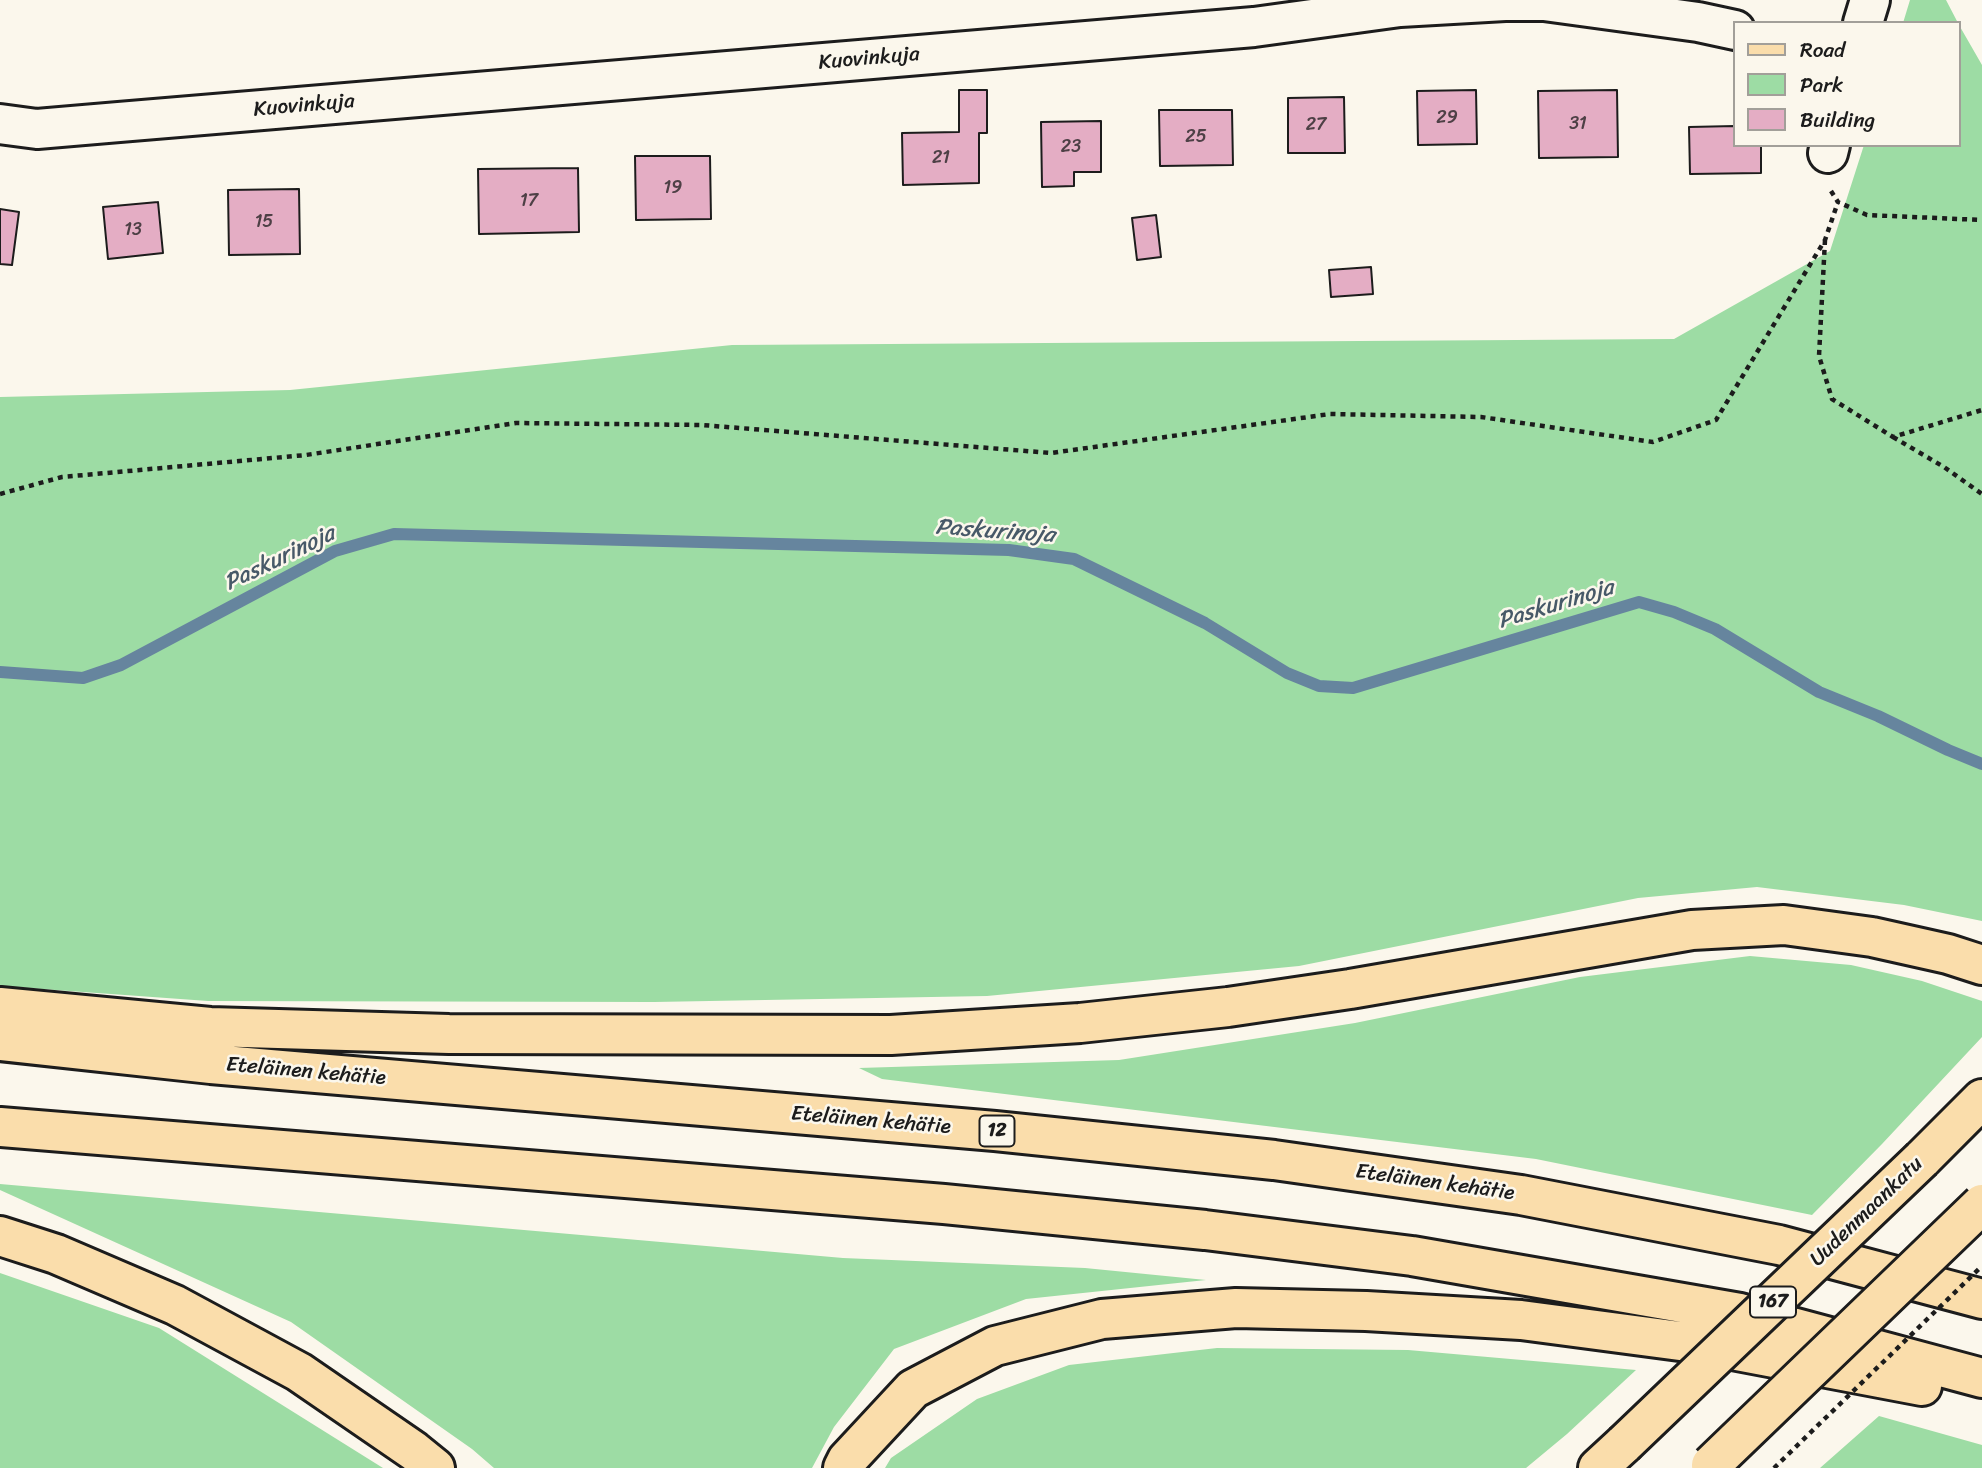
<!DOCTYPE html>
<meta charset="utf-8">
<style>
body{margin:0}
#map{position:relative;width:1982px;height:1468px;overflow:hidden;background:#fbf7ec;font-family:Sriracha,sans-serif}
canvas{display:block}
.legend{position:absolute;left:1733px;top:21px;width:228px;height:126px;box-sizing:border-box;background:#fbf7ec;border:2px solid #a29f99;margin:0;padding:9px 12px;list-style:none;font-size:21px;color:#1c1c1c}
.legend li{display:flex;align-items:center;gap:14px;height:35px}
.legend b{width:35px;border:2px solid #a29f99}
</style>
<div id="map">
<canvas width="1982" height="1468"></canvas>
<ul class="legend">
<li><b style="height:9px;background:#faddab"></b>Road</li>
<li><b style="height:19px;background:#9ddca4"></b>Park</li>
<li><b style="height:19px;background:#e4adc4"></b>Building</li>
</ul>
</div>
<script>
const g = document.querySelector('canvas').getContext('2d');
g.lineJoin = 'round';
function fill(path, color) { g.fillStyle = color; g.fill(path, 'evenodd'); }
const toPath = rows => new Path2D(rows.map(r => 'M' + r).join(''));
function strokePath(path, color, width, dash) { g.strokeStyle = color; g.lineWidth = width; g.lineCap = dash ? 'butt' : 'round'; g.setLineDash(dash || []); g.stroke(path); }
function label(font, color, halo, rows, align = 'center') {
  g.font = font + ' Sriracha,sans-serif'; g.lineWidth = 5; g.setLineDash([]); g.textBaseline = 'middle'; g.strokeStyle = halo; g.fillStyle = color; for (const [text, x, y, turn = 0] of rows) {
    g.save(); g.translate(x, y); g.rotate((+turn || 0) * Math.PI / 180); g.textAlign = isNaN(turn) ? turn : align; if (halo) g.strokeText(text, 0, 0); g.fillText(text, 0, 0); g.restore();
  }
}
const green = toPath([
 [1910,0,1946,0,1958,23,1903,23],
 [1959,25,1982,65,1982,921,1904,905,1757,887,1638,898,1299,966,987,996,654,1002,208,1001,0,986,0,397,290,390,732,345,1674,339,1830,251,1864,145,1959,145],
 [1750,956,1851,965,1922,981,1982,1001,1982,1037,1882,1144,1812,1215,1536,1159,882,1079,859,1068,1119,1060,1355,1023,1580,977],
 [0,1184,843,1258,1085,1268,1206,1280,1026,1299,894,1349,834,1427,812,1468,494,1468,472,1449,291,1322,0,1190],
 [0,1273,159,1328,383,1468,0,1468],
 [1217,1348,1408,1350,1636,1370,1567,1434,1526,1468,885,1468,891,1458,977,1399,1069,1365],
 [1879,1416,1982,1445,1982,1468,1820,1468]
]);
const stream = toPath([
 [0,672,83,678,121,665,335,551,394,534,1009,550,1074,559,1205,623,1287,673,1319,686,1353,688,1639,602,1674,612,1715,629,1819,692,1878,716,1948,750,1982,764]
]);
const building = toPath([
 [959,90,987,90,987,133,979,133,979,183,903,185,902,133,959,132,959,90],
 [1476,90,1477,144,1418,145,1417,91,1476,90],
 [1617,90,1618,157,1539,158,1538,91,1617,90],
 [1344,97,1345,153,1288,153,1288,98,1344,97],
 [1159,110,1232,110,1233,165,1160,166,1159,110],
 [1101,121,1101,172,1074,172,1074,186,1042,187,1041,122,1101,121],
 [1735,126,1735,145,1761,145,1761,173,1690,174,1689,127,1735,126],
 [635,156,710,156,711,219,636,220,635,156],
 [578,168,579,232,479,234,478,169,578,168],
 [299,189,300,254,229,255,228,190,299,189],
 [158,202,163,253,108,259,103,207,158,202],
 [0,209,19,212,12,265,0,264,0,209],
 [1156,215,1161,257,1137,260,1132,218,1156,215],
 [1371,267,1373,294,1331,297,1329,270,1371,267]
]);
const path = toPath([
 [1831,191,1838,202,1867,215,1982,220],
 [1825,240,1819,356,1832,399,1893,437,1982,410],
 [1893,437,1944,467,1982,494],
 [0,494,62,477,306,455,516,423,702,425,1051,453,1330,414,1481,417,1653,442,1716,420,1825,240,1838,202]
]);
const minor = toPath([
 [1863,23,1870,0],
 [0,124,37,129,119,122,1254,27,1400,7,1505,1,1544,1,1698,22,1735,30],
 [1828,153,1830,145]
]);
const major = toPath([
 [1922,1159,1982,1099],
 [1598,1468,1624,1444]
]);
const highway = toPath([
 [0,1007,210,1027,449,1034,891,1035,1080,1023,1228,1007,1350,989,1692,930,1784,925,1872,937,1948,954,1982,965],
 [0,1041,211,1064,995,1131,1274,1160,1521,1195,1779,1245,1982,1299],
 [0,1127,944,1204,1205,1230,1412,1256,1740,1313,1982,1378],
 [0,1236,56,1254,175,1305,299,1372,414,1451,435,1468],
 [843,1468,847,1460,913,1389,995,1346,1102,1319,1236,1308,1366,1311,1521,1320,1695,1343,1922,1386]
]);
const pathBridge = toPath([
 [1774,1468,1982,1266]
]);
const majorBridge = toPath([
 [1624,1444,1922,1159],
 [1711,1465,1982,1204]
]);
const numberNames = [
 ["29",1447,118],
 ["31",1578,124],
 ["27",1316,125],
 ["25",1196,137],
 ["23",1071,147],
 ["21",941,158],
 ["19",673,188],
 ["17",529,201],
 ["15",264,222],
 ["13",133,230]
];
const shields = [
 [997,1131,35],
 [1773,1302,46]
];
const shieldNames = [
 ["12",997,1131],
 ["167",1773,1302]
];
const streetNames = [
 ["Kuovinkuja",869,59,-5],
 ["Kuovinkuja",304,106,-5],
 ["Eteläinen kehätie",306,1072,5],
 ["Eteläinen kehätie",871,1121,5],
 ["Eteläinen kehätie",1435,1183,8],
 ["Uudenmaankatu",1867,1212,-44]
];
const waterNames = [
 ["Paskurinoja",995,532,4],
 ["Paskurinoja",280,559,-26],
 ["Paskurinoja",1556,605,-17]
];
fill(green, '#9ddca4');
strokePath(stream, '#66859e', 12);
fill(building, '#e4adc4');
strokePath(building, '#1c1c1c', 2);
strokePath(minor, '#1c1c1c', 44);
strokePath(major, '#1c1c1c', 44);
strokePath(highway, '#1c1c1c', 44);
strokePath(path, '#1c1c1c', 4.5, [5, 5]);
strokePath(minor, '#fbf7ec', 38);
strokePath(major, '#faddab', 38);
strokePath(highway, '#faddab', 38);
strokePath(majorBridge, '#1c1c1c', 44, []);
strokePath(pathBridge, '#1c1c1c', 4.5, [5, 5]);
strokePath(majorBridge, '#faddab', 38);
label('18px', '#4e4046', null, numberNames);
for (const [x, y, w] of shields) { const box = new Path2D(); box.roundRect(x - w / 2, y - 15.5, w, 31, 5); g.fillStyle = '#fbf7ec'; g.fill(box); strokePath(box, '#1c1c1c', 2); }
label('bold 19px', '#1c1c1c', null, shieldNames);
label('21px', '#1c1c1c', '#fbf7ec', streetNames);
label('italic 23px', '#475968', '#fbf7ec', waterNames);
</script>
